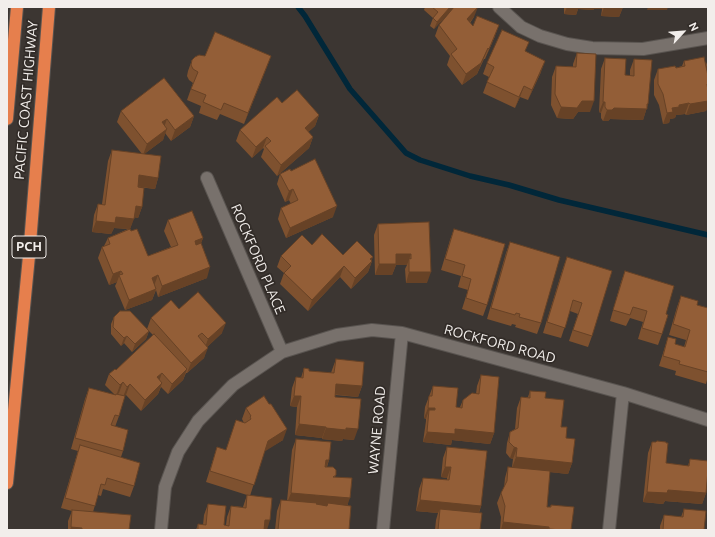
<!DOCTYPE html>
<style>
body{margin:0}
#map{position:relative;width:715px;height:537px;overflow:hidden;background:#3c3632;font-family:Ubuntu,sans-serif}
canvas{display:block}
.frame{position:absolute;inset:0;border:8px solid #f2eeeb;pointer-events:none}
.north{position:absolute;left:663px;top:12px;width:40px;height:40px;-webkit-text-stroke:3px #322c28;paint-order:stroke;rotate:64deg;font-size:11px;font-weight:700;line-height:16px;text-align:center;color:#f2eeeb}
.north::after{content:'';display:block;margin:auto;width:14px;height:18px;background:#f2eeeb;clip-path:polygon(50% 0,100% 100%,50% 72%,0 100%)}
</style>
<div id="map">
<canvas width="715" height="537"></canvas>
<div class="frame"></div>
<div class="north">N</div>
</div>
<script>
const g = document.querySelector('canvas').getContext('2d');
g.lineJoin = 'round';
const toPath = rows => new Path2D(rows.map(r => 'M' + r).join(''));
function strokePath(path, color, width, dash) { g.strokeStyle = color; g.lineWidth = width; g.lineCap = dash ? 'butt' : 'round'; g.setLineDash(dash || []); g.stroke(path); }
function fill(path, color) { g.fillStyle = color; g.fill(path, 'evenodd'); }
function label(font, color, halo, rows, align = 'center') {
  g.font = font + ' Ubuntu,sans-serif'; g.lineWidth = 3.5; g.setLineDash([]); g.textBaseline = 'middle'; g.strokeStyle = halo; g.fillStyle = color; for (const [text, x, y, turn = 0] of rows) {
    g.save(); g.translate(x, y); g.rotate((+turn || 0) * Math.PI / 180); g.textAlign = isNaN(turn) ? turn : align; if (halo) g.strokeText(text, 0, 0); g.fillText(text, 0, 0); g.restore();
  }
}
const stream = toPath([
 [298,7,305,16,350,89,406,153,420,160,470,176,509,185,559,200,708,235]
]);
const minor = toPath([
 [499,7,521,27,540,36,567,44,592,48,643,49,708,38],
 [207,178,282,352],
 [161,530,165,487,178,452,198,421,233,385,282,352,337,335,372,330,402,333,623,393,708,420],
 [383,530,402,333],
 [609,530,623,393]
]);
const highway = toPath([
 [7,119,17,7],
 [7,483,29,256,49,7]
]);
const wall = toPath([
 [425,7,454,7,434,29,430,26,433,18,424,10],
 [564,7,623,7,619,17,601,16,602,9,594,9,593,10,578,9,576,15,564,14],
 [474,17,470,23,473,26,495,36,485,59,484,59,477,74,462,85,447,65,450,56,435,36,439,25],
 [525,52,541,72,528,100,520,97,515,108,483,93,489,77,483,74,487,63],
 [577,53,590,112,578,112,573,119,557,118,551,105,552,77,556,66,573,67,573,64],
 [205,56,271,56,244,124,220,114,217,120,199,113,201,106,187,100,193,83,189,80,187,76,188,71,192,60],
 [605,58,625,75,630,76,630,70,634,59,648,104,643,120,610,119,608,121,603,121,601,118,601,113,599,112,601,69],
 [708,59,708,73,706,65],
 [684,61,708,76,708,106,706,111,686,115,685,114,676,115,675,118,670,119,669,123,663,124,659,105,654,95,654,80,658,69,676,68,682,66],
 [282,103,319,115,315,126,308,132,313,137,309,148,277,176,261,157,264,149,263,148,252,158,236,141,240,130],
 [121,111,194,116,190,127,171,141,165,133,163,140,144,154,158,178,155,189,138,187,142,207,138,218,134,217,130,229,131,231,148,256,171,247,164,231,168,220,203,238,201,243,207,278,158,297,156,290,152,300,125,310,115,286,117,282,109,285,98,258,102,247,104,246,108,238,128,229,114,228,111,234,92,232,94,215,98,204,102,204,108,161,112,150,142,154,117,122],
 [291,171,333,217,286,238,278,219,281,208,291,204,289,200,285,202,277,184,280,174],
 [429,222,427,283,406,283,405,269,407,265,396,265,392,275,375,275,374,235,378,224],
 [454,229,487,305,483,316,462,309,468,290,458,287,461,276,441,270,450,240],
 [510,242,541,323,537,334,515,327,516,325,512,324,511,326,487,319,506,253],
 [312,245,343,255,372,261,368,272,351,289,340,277,308,311,280,284,284,273,277,267,281,256],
 [567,257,592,336,588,347,569,341,578,314,570,311,561,338,543,333,563,268],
 [625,271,666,314,662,334,658,345,638,339,643,322,630,318,626,326,610,321,621,282],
 [681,296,697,305,708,308,708,380,707,380,706,384,675,375,676,371,659,366,668,337,675,344,684,347,686,340,669,335,677,307],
 [179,309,222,333,207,347,204,358,187,373,186,373,183,380,168,394,161,387,158,394,141,411,126,395,124,396,119,416,115,427,123,451,121,457,134,486,130,497,103,489,101,496,98,495,93,512,129,530,68,530,68,521,72,511,61,508,78,451,71,449,85,399,89,388,115,395,105,385,109,374,116,370,153,335,149,331,146,339,132,352,124,343,121,346,111,334,111,324,114,317,147,329,151,318],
 [336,359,362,386,358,397,335,395,335,397,354,440,343,439,342,441,322,439,322,438,295,435,297,407,290,406,292,388,296,377,301,378,304,368,309,371,331,373,332,370],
 [481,375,494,433,490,444,452,440,451,445,423,442,426,421,426,419,424,418,425,407,433,386,456,407,460,407,463,400,476,394,477,386],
 [530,391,545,398,561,427,566,438,572,463,568,474,550,472,547,507,550,507,551,505,571,530,500,530,501,517,497,503,501,493,504,488,505,478,508,467,512,467,513,459,510,458,506,453,507,443,510,432,515,429,517,408,521,397,528,397],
 [246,408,283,440,264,451,250,496,267,530,196,530,198,524,203,525,204,515,208,504,224,525,226,525,227,517,231,506,243,507,247,495,206,482,217,447,226,450,236,420,244,423,242,419],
 [296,439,329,460,327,467,336,475,335,477,348,505,349,530,275,530,277,511,281,500,287,501,292,450],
 [652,442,666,463,688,466,690,459,706,493,702,504,665,501,663,504,643,502,648,453],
 [447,447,481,506,479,513,480,530,435,530,436,520,438,513,416,511,419,489,423,478,447,480,447,478,441,477,443,458],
 [684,509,704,530,660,530,660,526,664,515,681,517]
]);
const shadedWall = toPath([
 [450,7,454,7,434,29,437,22],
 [478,7,474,17,463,30,467,19],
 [567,7,602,7,602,9,594,9,593,10,578,9,576,15,564,14],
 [604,7,623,7,619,17,601,16],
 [648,7,668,7,667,10,647,10],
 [499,25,495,36,485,59,489,49],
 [488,48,477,74,462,85,466,74],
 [271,56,267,67,244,124,248,113],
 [545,61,541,72,528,100,532,90],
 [524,86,520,97,515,108,519,97],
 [582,101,594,101,590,112,578,112,573,119,557,118,561,107],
 [708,101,708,106,706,111,686,115,690,104],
 [603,102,605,102,601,113,599,112],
 [689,103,685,114,676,115,675,118,670,119,669,123,663,124,667,113,672,108,679,105],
 [648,104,643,120,610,119,608,121,603,121,607,110,614,108],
 [319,115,315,126,301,139,305,128],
 [194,116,190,127,171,141,175,130],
 [167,119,163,130,162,122],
 [167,129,163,140,143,155,147,144],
 [267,137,263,148,252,158,256,147],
 [313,137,309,148,277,176,281,165],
 [139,175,158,178,155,189,135,186],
 [293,189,289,200,285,202,289,191],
 [136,206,142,207,138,218,132,217],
 [337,206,333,217,286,238,290,228],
 [116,217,134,219,130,229,114,228,111,234,92,232,96,221],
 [203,238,199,249,191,252,195,241],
 [396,254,411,254,407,265,396,265,392,275,375,275,379,264],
 [373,257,371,262,372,261,368,272,351,289,355,278],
 [344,266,340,277,308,311,312,300],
 [210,267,207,278,158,297,162,286],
 [121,271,117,282,109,285,113,274],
 [409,272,431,272,427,283,406,283],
 [158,275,154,286,152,278],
 [156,289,152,300,125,310,129,300],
 [226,323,222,333,204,350,208,339],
 [149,331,146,339,132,352,135,344],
 [127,336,124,343,121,346,124,338],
 [208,348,204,358,187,373,191,363],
 [187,369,183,380,168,394,172,384],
 [162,373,158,384,157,377],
 [123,382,119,393,116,396,120,385],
 [162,383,158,394,141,411,145,400],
 [130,384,126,395,123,397,127,387],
 [336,384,362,386,358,397,332,394],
 [294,396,301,396,297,407,290,406],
 [428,408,435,408,431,419,429,410,426,419,424,418],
 [299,424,326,427,322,438,295,435],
 [326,428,346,428,358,429,354,440,343,439,342,441,322,439],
 [287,429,283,440,264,452,268,441],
 [455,429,494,433,490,444,452,440,451,445,423,442,427,432],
 [514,447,517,448,513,459,510,458],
 [516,457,572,463,568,474,512,468],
 [326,460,329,460,325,471],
 [445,467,451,467,447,478,441,477],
 [668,490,706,493,702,504,665,501,663,504,643,502,647,492],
 [291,493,350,498,346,509,328,503,326,507,287,503],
 [420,500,481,506,477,517,440,509,438,513,416,511],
 [265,520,270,520,267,530,261,530],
 [503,522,549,527,548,530,501,530],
 [71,527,82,528,81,530,70,530]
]);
const building = toPath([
 [432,7,450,7,437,22,433,18,438,12,432,7],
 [454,7,478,7,467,19,473,26,477,16,499,25,489,49,488,48,481,63,466,74,451,54,457,49,439,25,454,7],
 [502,30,529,42,525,51,545,61,532,90,524,86,519,97,487,82,494,67,487,63,502,30],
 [215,32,271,56,248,113,224,103,221,110,203,102,206,95,191,89,198,72,193,69,191,65,192,60,195,57,199,55,205,56,215,32],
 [577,53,596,54,594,101,582,101,577,108,561,107,555,94,556,66,576,67,577,53],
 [704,57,708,76,708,84,707,84,708,91,708,101,690,104,689,103,679,105,679,107,672,108,673,112,667,113,663,94,658,84,658,69,675,66,676,68,685,66,684,61,704,57],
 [605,58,626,59,625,75,634,76,634,59,652,60,648,104,647,104,647,109,614,108,612,110,607,110,605,107,605,102,603,102,605,58],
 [164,78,194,116,175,130,167,119,162,122,167,129,147,144,121,111,164,78],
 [297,90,319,115,305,128,313,137,281,165,265,146,271,141,267,137,256,147,240,130,277,97,282,103,297,90],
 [112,150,161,156,158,178,139,175,138,187,144,188,142,207,136,206,134,219,116,217,115,223,96,221,98,204,105,205,112,150],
 [315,159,337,206,290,228,281,208,298,200,293,189,289,191,280,174,290,169,291,171,315,159],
 [192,211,203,238,195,241,196,245,201,243,210,267,162,286,158,275,152,278,156,289,129,300,119,275,123,274,121,271,113,274,102,247,110,244,108,238,130,229,131,231,137,229,148,256,178,245,168,220,192,211],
 [429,222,431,272,409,272,409,258,411,259,411,254,396,254,396,264,379,264,378,224,429,222],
 [454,229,505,244,487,305,466,298,471,279,462,276,465,265,445,259,454,229],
 [322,234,343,255,357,241,373,257,370,259,372,261,355,278,344,266,312,300,284,273,291,266,281,256,302,235,312,245,322,234],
 [510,242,560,257,541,323,519,317,520,314,516,313,515,315,491,308,510,242],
 [567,257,612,271,592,336,573,330,582,303,573,300,565,328,547,322,567,257],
 [625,271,674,286,666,314,668,315,662,334,642,328,647,311,633,307,630,315,613,310,625,271],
 [198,292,226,323,208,339,202,333,198,336,208,348,191,363,151,318,171,300,179,309,198,292],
 [681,296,698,301,697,305,708,308,708,372,679,364,680,361,663,356,668,337,676,339,675,344,685,347,690,330,673,324,681,296],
 [120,311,130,311,149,331,135,344,127,336,124,338,113,327,114,317,120,311],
 [154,334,187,369,172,384,162,373,157,377,162,383,145,400,130,384,127,387,123,382,120,385,109,374,115,369,116,370,154,334],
 [336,359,364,362,362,386,336,384,335,397,361,399,358,429,346,428,346,430,326,428,326,427,299,424,301,396,294,396,296,377,303,378,304,368,309,369,309,371,334,373,336,359],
 [481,375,499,377,494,433,455,429,455,434,427,432,429,410,435,410,435,408,428,408,429,396,432,396,433,386,458,388,456,407,462,408,463,400,472,393,479,394,481,375],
 [89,388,116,395,116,394,125,396,119,416,115,415,111,425,128,430,123,451,75,438,89,388],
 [530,391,546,392,545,398,564,400,561,427,567,427,566,438,575,439,572,463,516,457,517,448,514,447,509,442,510,432,518,428,521,397,530,398,530,391],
 [264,396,269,404,271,404,287,429,268,441,254,485,210,471,217,447,226,450,236,420,245,423,251,419,250,417,251,416,246,408,264,396],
 [296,439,331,442,329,460,326,460,325,467,333,467,336,470,336,475,333,477,352,478,350,498,291,493,296,439],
 [657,441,666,442,666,443,668,443,666,463,689,466,690,459,708,461,708,470,706,493,668,490,667,493,647,492,652,442,656,442,657,441],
 [80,445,140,463,134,486,107,478,105,485,101,484,95,506,65,498,80,445],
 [447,447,487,451,481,506,420,500,423,478,449,480,451,467,445,467,447,447],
 [508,467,550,471,547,507,551,507,551,505,574,507,571,530,561,530,549,529,549,527,503,522,505,506,501,493,507,481,508,467],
 [247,495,272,498,270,520,265,520,264,530,198,530,198,524,206,525,208,504,226,506,224,525,229,526,231,506,246,508,247,495],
 [281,500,317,503,316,504,327,506,328,503,351,506,349,530,278,530,281,500],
 [440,509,482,513,480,530,438,530,440,509],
 [684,509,706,511,704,530,663,530,664,515,683,517,684,509],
 [72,510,131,515,129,530,82,530,82,528,71,527,72,510]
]);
const shields = [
 [29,247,34]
];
const shieldNames = [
 ["PCH",29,247]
];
const streetNames = [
 ["PACIFIC COAST HIGHWAY",26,100,-85],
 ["ROCKFORD PLACE",258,259,67],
 ["ROCKFORD ROAD",500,344,15],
 ["WAYNE ROAD",377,430,-85]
];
strokePath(stream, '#012739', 5.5);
strokePath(minor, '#595450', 14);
strokePath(highway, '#595450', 14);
strokePath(minor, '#78716c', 12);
strokePath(highway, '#e67f4d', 12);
fill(wall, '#7e512f');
fill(shadedWall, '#674226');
fill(building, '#935e37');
strokePath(building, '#674226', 1);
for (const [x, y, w] of shields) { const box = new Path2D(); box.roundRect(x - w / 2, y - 11, w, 22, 3); g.fillStyle = '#322c28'; g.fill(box); strokePath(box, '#f2eeeb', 1); }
label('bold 13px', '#f2eeeb', null, shieldNames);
label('14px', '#f2eeeb', '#322c28', streetNames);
</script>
